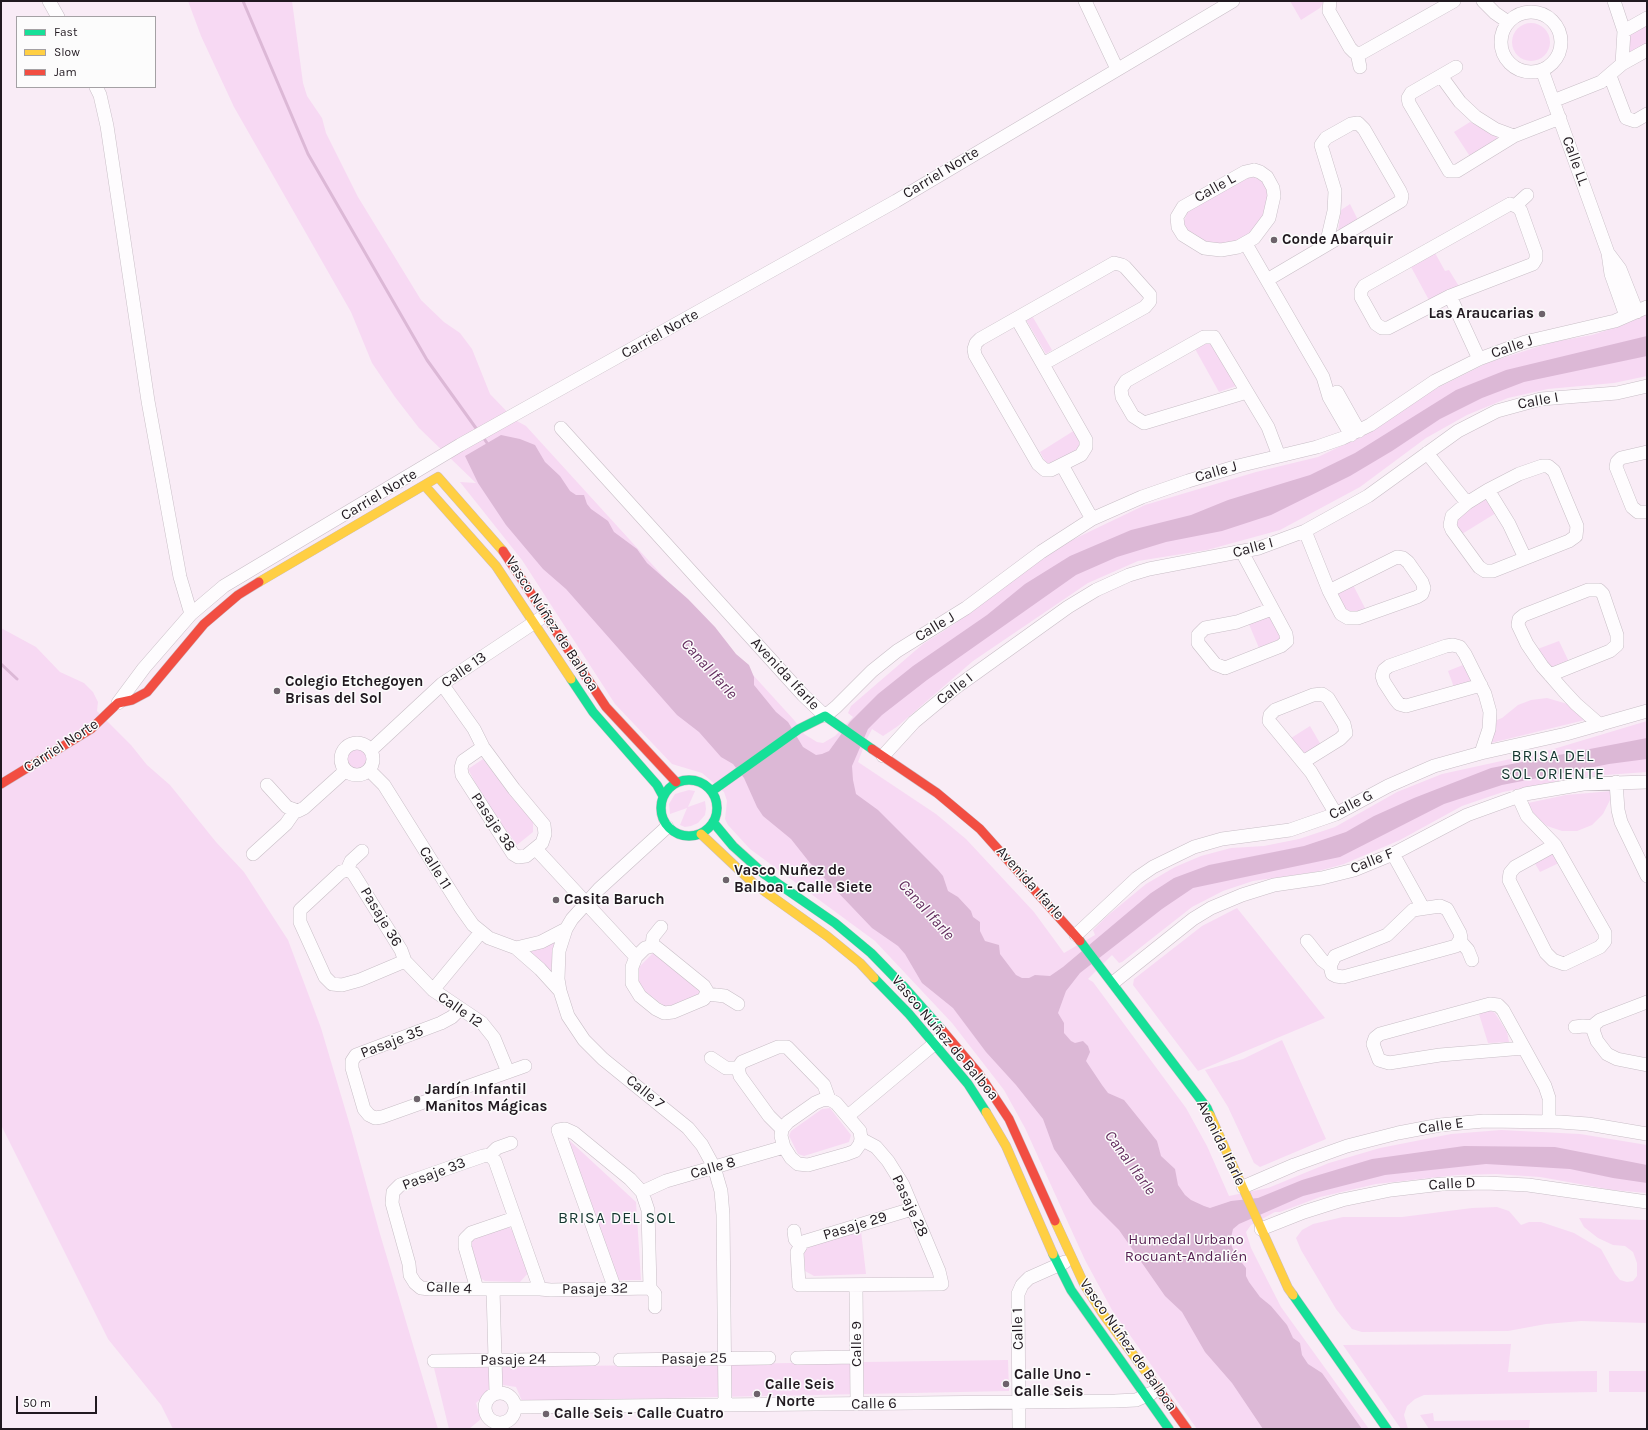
<!DOCTYPE html>
<meta charset="utf-8">
<style>
body{margin:0}
#map{position:relative;width:1648px;height:1430px;overflow:hidden;background:#f9ecf6;font-family:Karla,sans-serif}
canvas{display:block}
.frame{position:absolute;inset:0;border:2px solid #211920;pointer-events:none}
.legend{position:absolute;left:16px;top:16px;width:140px;height:72px;box-sizing:border-box;background:#fcfcfc;border:1px solid #a4a1a4;margin:0;padding:5px 7px;list-style:none;font-size:12px;color:#211920}
.legend li{display:flex;align-items:center;gap:8px;height:20px}
.legend b{width:20px;border:1px solid #a4a1a4}
.scale{position:absolute;left:16px;top:1396px;width:81px;height:18px;box-sizing:border-box;border:2px solid #211920;border-top:0;padding-left:5px;font-size:12px;line-height:14px;white-space:nowrap;color:#211920;-webkit-text-stroke:3px #fcfcfc;paint-order:stroke}
</style>
<div id="map">
<canvas width="1648" height="1430"></canvas>
<div class="frame"></div>
<ul class="legend">
<li><b style="height:5px;background:#16e098"></b>Fast</li>
<li><b style="height:5px;background:#ffcf43"></b>Slow</li>
<li><b style="height:5px;background:#f24e42"></b>Jam</li>
</ul>
<div class="scale">50 m</div>
</div>
<script>
const g = document.querySelector('canvas').getContext('2d');
g.lineJoin = 'round';
function fill(path, color) { g.fillStyle = color; g.fill(path, 'evenodd'); }
const toPath = rows => new Path2D(rows.map(r => 'M' + r).join(''));
function strokePath(path, color, width, dash) { g.strokeStyle = color; g.lineWidth = width; g.lineCap = dash ? 'butt' : 'round'; g.setLineDash(dash || []); g.stroke(path); }
function label(font, color, halo, rows, align = 'center') {
  g.font = font + ' Karla,sans-serif'; g.lineWidth = 3; g.setLineDash([]); g.textBaseline = 'middle'; g.strokeStyle = halo; g.fillStyle = color; for (const [text, x, y, turn = 0] of rows) {
    g.save(); g.translate(x, y); g.rotate((+turn || 0) * Math.PI / 180); g.textAlign = isNaN(turn) ? turn : align; if (halo) g.strokeText(text, 0, 0); g.fillText(text, 0, 0); g.restore();
  }
}
const green = toPath([
 [188,1,292,1,303,83,307,96,322,118,326,133,358,197,421,300,444,322,460,333,472,349,490,394,515,420,526,426,794,720,804,734,817,742,823,743,835,736,853,717,848,713,851,706,923,644,953,625,1028,568,1072,540,1145,505,1256,472,1318,457,1366,434,1431,391,1487,363,1553,342,1592,335,1623,325,1647,314,1647,376,1614,383,1548,389,1508,398,1467,415,1426,438,1360,487,1280,530,1207,550,1138,561,1088,583,973,661,898,726,883,736,872,729,866,741,858,762,936,814,966,839,1034,912,1064,953,1095,935,1093,930,1106,917,1146,884,1175,867,1201,856,1231,848,1264,846,1299,839,1335,827,1397,792,1442,774,1547,751,1647,721,1647,772,1578,777,1503,792,1462,806,1400,840,1344,864,1315,872,1253,881,1223,891,1192,907,1122,962,1119,963,1112,955,1088,979,1093,982,1186,1108,1207,1146,1229,1196,1268,1188,1329,1163,1380,1148,1451,1134,1501,1130,1580,1134,1647,1145,1647,1193,1613,1190,1540,1177,1496,1174,1457,1175,1376,1184,1320,1197,1280,1212,1275,1212,1251,1225,1246,1232,1251,1248,1281,1307,1369,1429,1197,1429,1112,1310,1085,1260,1025,1128,1004,1090,952,1023,875,941,750,849,728,825,725,819,727,801,724,792,702,773,672,764,615,704,522,560,460,482,476,483,419,428,395,397,372,363,351,312,234,107,201,36],
 [1290,1,1324,1,1320,8,1301,20],
 '1512 42a19 19 0 1 1 38 0a19 19 0 1 1-38 0Z',
 [1647,23,1647,47,1628,58,1628,34],
 [1470,122,1496,135,1498,141,1471,158,1454,132],
 [1255,177,1263,182,1267,189,1268,198,1264,216,1250,234,1231,243,1214,244,1197,238,1186,229,1184,221,1188,211,1246,178],
 [1350,204,1358,220,1338,232,1341,210],
 [1434,251,1445,271,1449,270,1460,288,1430,302,1410,265],
 [1031,314,1052,350,1046,354,1025,318],
 [1210,341,1236,386,1219,392,1194,347],
 [1075,430,1080,441,1078,449,1055,463,1046,463,1040,452],
 [1484,498,1496,513,1462,534,1455,523,1458,517],
 [1352,583,1366,610,1351,614,1343,607,1337,592],
 [1271,615,1282,633,1280,639,1259,648,1248,622],
 [1,628,36,647,60,672,84,683,93,692,98,702,97,711,131,745,147,765,170,785,216,842,244,872,288,940,321,1028,351,1129,380,1234,438,1429,173,1429,161,1405,108,1339,1,1125],
 [1559,641,1569,662,1551,669,1535,650],
 [1461,654,1473,682,1455,690,1448,671,1463,665],
 [1547,698,1571,705,1585,720,1491,743,1497,720,1502,718,1518,705,1531,700],
 [1310,726,1321,745,1306,755,1288,740],
 '347 760a11 11 0 1 1 22 0a11 11 0 1 1-22 0Z',
 [483,759,514,800,533,820,533,832,517,845,487,805,468,769],
 [689,790,695,791,688,807,705,801,706,809,705,815,698,823,691,826,685,827,680,825,687,808,670,814,669,804,675,794],
 [1612,791,1610,800,1603,814,1592,825,1577,831,1562,831,1547,826,1535,816,1528,803,1566,795],
 [1553,852,1559,863,1540,872,1534,862],
 [1237,908,1325,1018,1198,1071,1133,985,1134,979,1202,926],
 [556,939,553,947,551,974,530,952,545,946],
 [653,953,702,990,702,996,668,1009,645,991,639,983,637,969],
 [1489,1010,1495,1013,1507,1032,1509,1042,1488,1043,1478,1011],
 [1282,1040,1326,1139,1260,1167,1254,1163,1228,1107,1205,1070,1243,1059],
 [830,1108,851,1135,849,1142,804,1156,798,1154,789,1136,791,1131,822,1109],
 [570,1141,636,1202,641,1280,617,1280,567,1144],
 [1497,1207,1509,1211,1521,1225,1529,1222,1541,1222,1574,1233,1601,1249,1615,1274,1620,1280,1627,1282,1633,1281,1637,1276,1637,1263,1633,1252,1625,1246,1613,1245,1598,1238,1584,1227,1579,1218,1647,1220,1647,1323,1581,1321,1546,1324,1508,1331,1362,1332,1352,1329,1336,1309,1301,1250,1296,1238,1302,1230,1313,1224,1343,1217,1402,1217,1472,1208],
 [509,1227,513,1231,529,1272,520,1282,485,1281,480,1278,471,1243,472,1239],
 [861,1231,866,1274,814,1276,805,1271,804,1251,809,1244],
 [1511,1344,1508,1372,1597,1371,1597,1392,1424,1395,1415,1399,1407,1406,1404,1415,1408,1429,1401,1429,1343,1345],
 [1008,1360,1009,1391,522,1401,516,1387,497,1384,476,1403,481,1419,469,1429,449,1429,434,1368],
 [1609,1371,1647,1371,1647,1392,1609,1392],
 [1433,1413,1434,1421,1530,1420,1529,1429,1429,1429,1420,1415]
]);
const water = toPath([
 [1647,336,1647,356,1524,382,1482,398,1440,419,1392,451,1350,476,1271,515,1222,531,1166,542,1117,557,1076,575,927,680,882,715,868,729,852,766,853,780,856,794,878,810,938,870,943,876,948,891,958,897,971,911,973,917,980,922,980,931,985,941,999,945,1000,954,1016,975,1022,978,1029,978,1035,975,1050,976,1063,967,1151,893,1174,878,1209,865,1304,846,1346,832,1374,816,1414,798,1491,768,1647,738,1647,759,1609,764,1502,785,1444,804,1340,857,1193,888,1162,909,1080,973,1066,991,1058,1013,1064,1023,1064,1033,1071,1041,1075,1043,1083,1041,1088,1046,1090,1052,1086,1061,1102,1085,1108,1093,1124,1100,1157,1141,1161,1156,1175,1169,1178,1185,1185,1195,1191,1200,1204,1206,1210,1208,1231,1201,1258,1198,1302,1180,1372,1159,1464,1146,1555,1147,1647,1165,1647,1183,1613,1178,1570,1169,1486,1164,1385,1175,1303,1196,1239,1224,1233,1229,1230,1242,1235,1254,1246,1268,1246,1276,1249,1282,1260,1297,1271,1306,1287,1325,1293,1338,1300,1343,1302,1355,1308,1364,1322,1373,1362,1429,1263,1429,1232,1383,1205,1352,1182,1312,1165,1296,1119,1230,1093,1204,1054,1149,1043,1119,1016,1085,986,1052,953,1008,922,983,905,954,898,946,872,928,810,863,791,839,763,816,757,807,744,778,733,764,721,757,699,732,677,715,566,589,543,569,506,525,478,483,465,456,501,435,520,439,535,445,545,462,560,476,570,491,576,495,584,495,587,504,591,509,608,521,614,532,637,549,647,563,688,599,715,627,736,654,749,665,754,677,754,685,776,712,788,722,803,747,816,755,822,754,829,751,850,722,878,694,913,666,987,615,1025,584,1070,556,1131,530,1191,515,1228,500,1310,475,1355,453,1456,390,1506,370]
]);
const stream = toPath([
 [243,1,308,154,427,360,478,431],
 [483,437,487,443],
 [1,664,17,679]
]);
const street = toPath([
 [49,1,58,17],
 [1085,1,1117,69],
 [1330,1,1329,11,1350,48,1354,52,1360,54,1454,1],
 [1483,1,1495,13,1508,22],
 [1614,1,1624,31,1622,64],
 '1501 42a30 30 0 1 1 60 0a30 30 0 1 1-60 0Z',
 [1624,31,1647,18],
 [1357,53,1360,67],
 [1456,67,1411,93,1408,98,1409,103,1449,171,1457,171,1514,136,1560,118],
 [1542,70,1608,253,1611,274,1626,316],
 [1441,76,1460,102,1476,117,1495,129,1514,136],
 [1610,76,1626,118,1635,121,1647,114],
 [96,87,100,95,107,126,148,401,180,577,191,614],
 [1553,101,1601,82,1622,64,1647,50],
 [1254,170,1260,172,1267,177,1273,188,1274,196,1269,218,1254,238,1238,247,1221,250,1204,248,1183,235,1178,227,1177,217,1183,207,1245,172,1254,170],
 [1510,204,1518,207,1521,211,1536,253,1536,259,1533,264,1450,296,1388,328,1382,328,1376,324,1361,297,1361,291,1364,286,1510,204],
 [1516,205,1527,195],
 [1246,244,1323,377,1329,397,1351,435],
 [1608,253,1620,269,1637,312],
 [1267,280,1401,201,1402,196,1400,191,1364,129,1358,123,1351,124,1326,138,1321,145,1335,191,1334,211,1326,245],
 [1450,296,1479,359],
 [1017,319,1086,440,1086,447,1081,455,1051,470,1045,470,1038,464,975,355,974,349,976,343,980,339,1114,263,1122,265,1125,267,1150,295,1150,301,1145,307,1043,364],
 [1247,392,1144,423,1133,416,1122,397,1121,389,1126,381,1204,337,1214,337,1268,427,1279,456],
 [1337,392,1359,431],
 [561,428,803,695,825,716,836,707,872,671,897,651,966,608,1041,552,1092,519,1142,497,1188,481,1238,466,1317,447,1343,438,1370,425,1435,381,1479,359,1525,342,1615,321,1647,307],
 [1647,452,1621,458,1617,462,1616,467,1632,507,1638,512,1647,512],
 [1427,453,1467,503],
 [1062,465,1092,519],
 [1542,466,1548,466,1554,471,1577,526,1576,536,1569,541,1493,571,1485,571,1479,567,1452,530,1450,525,1452,516,1467,503,1488,490,1519,474,1542,466],
 [1488,490,1509,524,1525,558],
 [1305,531,1329,591,1341,614,1348,618,1358,618,1417,597,1422,594,1424,588,1422,582,1408,562,1403,558,1397,557,1329,591],
 [1242,552,1286,634,1287,641,1281,646,1225,668,1215,664,1198,643,1198,635,1205,628,1237,622,1272,609],
 [1550,675,1610,651,1617,645,1617,635,1603,594,1599,590,1588,590,1524,615,1519,619,1518,625,1527,644,1542,666,1550,675,1563,690,1576,704,1600,725],
 [442,684,474,729,483,747,514,789,544,825,545,834,542,843,526,856,518,857,513,854,462,775,461,768,463,761,483,747],
 [1481,685,1406,706,1399,704,1395,699,1384,682,1382,676,1384,670,1389,666,1446,646,1453,645,1460,647,1465,654,1485,694,1490,712,1489,729,1481,753],
 [118,703,144,668,191,614,224,586,460,445,896,201,1233,1],
 '341 759a16 16 0 1 1 32 0a16 16 0 1 1-32 0Z',
 [371,750,442,684,541,618],
 [883,756,914,722,955,688,1068,607,1096,590,1129,575,1149,569,1259,548,1305,531,1368,496,1458,431,1497,411,1541,399,1617,393,1647,386],
 [1303,762,1340,739,1346,733,1344,724,1328,698,1322,694,1313,695,1275,710,1270,715,1269,721,1311,772,1336,814],
 [369,770,384,785,461,908,473,925,489,938,516,948,540,969,560,991],
 [1616,782,1618,810,1621,822,1647,876],
 [267,785,287,807,298,811,304,808,345,771],
 [1518,796,1527,816,1555,845,1605,933,1605,941,1600,947,1564,964,1553,960,1546,953,1509,880,1510,873,1515,867,1555,845],
 [667,827,599,889,572,919,566,929,559,951,558,979,560,991,568,1016,584,1040,603,1059,688,1128,702,1145,714,1167,721,1191,723,1215,725,1405],
 [536,849,636,957],
 [253,854,286,824,295,811],
 [1393,854,1423,908],
 [347,870,351,861,362,851],
 [1440,906,1447,909,1460,933,1461,938,1456,946,1343,977,1336,976,1332,974,1330,966,1335,956,1387,935,1413,910,1440,906],
 [1076,935,1137,878,1153,867,1194,847,1222,839,1290,830,1336,814,1388,786,1434,766,1481,753,1566,734,1647,711],
 [1307,941,1322,960,1330,966],
 [1460,941,1468,950,1472,960],
 [652,946,656,947,704,986,707,991,704,999,673,1012,664,1013,656,1009,640,996,632,983,632,967,636,957,645,948,652,946],
 [652,946,653,937,661,927],
 [516,948,541,942,566,929],
 [405,961,360,980,342,985,332,984,325,977,300,922,300,910,341,872,347,870,353,873,401,950,405,961,433,990,482,1023,494,1038,508,1072],
 [1114,982,1193,919,1211,908,1242,895,1274,885,1322,878,1354,870,1393,854,1467,815,1525,794,1583,784,1647,782],
 [433,990,481,932],
 [707,994,725,996,738,1004],
 [1647,1002,1600,1020,1595,1024,1593,1030,1597,1041,1607,1054,1617,1059,1647,1065],
 [460,1009,452,1017,441,1023,356,1055,352,1061,352,1068,364,1109,369,1115,375,1118,382,1117,525,1066],
 [1575,1027,1583,1026,1594,1027],
 [1524,1048,1440,1055,1389,1063,1379,1060,1373,1044,1375,1038,1380,1034,1490,1004,1498,1005,1503,1010,1545,1086,1549,1098,1549,1121],
 [711,1058,726,1068,738,1068],
 [829,1099,836,1103,860,1131,861,1139,860,1144,855,1151,847,1154,808,1165,798,1164,791,1158,784,1147,781,1136,782,1129,788,1122,815,1103,822,1100,829,1099],
 [848,1116,940,1039],
 [782,1129,769,1116,740,1076,738,1068,742,1062,778,1047,787,1047,824,1085,829,1099],
 [861,1139,876,1147,888,1161,903,1185,939,1271,942,1284,799,1285,797,1252,803,1242,912,1209],
 [490,1155,497,1148,511,1143],
 [1243,1187,1294,1165,1347,1146,1398,1133,1440,1125,1484,1121,1560,1122,1588,1124,1647,1134],
 [642,1192,666,1181,784,1147],
 [1261,1229,1304,1212,1342,1200,1391,1190,1442,1184,1486,1183,1528,1185,1647,1202],
 [794,1231,795,1239,800,1245],
 [856,1285,857,1404],
 [477,1289,465,1247,465,1239,471,1233,515,1218],
 [493,1289,496,1393],
 [540,1289,495,1161,490,1155,483,1156,400,1185,393,1192,392,1203,409,1264,410,1275,415,1283,421,1288,430,1289,540,1289,551,1290,650,1288],
 [615,1289,558,1130,565,1129,574,1133,630,1179,642,1192,648,1210,650,1288,655,1294,655,1307],
 [797,1358,857,1357],
 [620,1360,769,1358],
 [434,1361,593,1359],
 '485 1408a15 15 0 1 1 30 0a15 15 0 1 1-30 0Z',
 [516,1407,1115,1401,1136,1400,1152,1393],
 [1019,1429,1018,1294,1022,1285,1029,1278,1065,1262]
]);
const fast = toPath([
 [571,679,593,712,657,785,663,796],
 '661 808a28 28 0 1 1 56 0a28 28 0 1 1-56 0Z',
 [712,791,799,729,825,716,872,749],
 [713,822,733,846,764,874,835,923,871,953,905,988,942,1030],
 [1080,941,1207,1108,1210,1115],
 [874,978,909,1014,968,1084,986,1112],
 [1053,1254,1071,1290,1169,1429],
 [1293,1295,1387,1429]
]);
const slow = toPath([
 [425,486,496,566,571,679],
 [259,582,438,477,503,551],
 [701,834,753,883,827,936,860,963,874,978],
 [986,1112,1006,1146,1053,1254],
 [1210,1115,1288,1288,1293,1295],
 [1055,1221,1084,1284,1103,1314,1149,1376]
]);
const jam = toPath([
 [503,551,606,707,676,782],
 [872,749,937,793,980,829,1080,941],
 [1,784,91,729,118,703,132,700,147,692,204,624,238,595,259,582],
 [942,1030,979,1074,1009,1119,1055,1221],
 [1149,1376,1187,1429]
]);
const markers = [
 [1274,240,4,"#6d636b"],
 [1542,314,4,"#6d636b"],
 [277,691,4,"#6d636b"],
 [726,880,4,"#6d636b"],
 [556,900,4,"#6d636b"],
 [417,1099,4,"#6d636b"],
 [1006,1384,4,"#6d636b"],
 [757,1394,4,"#6d636b"],
 [546,1414,4,"#6d636b"]
];
const streetNames = [
 ["Calle LL",1575,161,70],
 ["Carriel Norte",941,173,-31],
 ["Calle L",1215,188,-29],
 ["Carriel Norte",660,334,-29],
 ["Calle J",1512,347,-19],
 ["Calle I",1538,401,-10],
 ["Calle J",1216,472,-16],
 ["Carriel Norte",379,495,-31],
 ["Calle I",1253,548,-15],
 ["Vasco Núñez de Balboa",552,624,57],
 ["Calle J",935,627,-31],
 ["Calle 13",464,670,-35],
 ["Avenida Ifarle",785,674,47],
 ["Calle I",955,689,-38],
 ["Carriel Norte",61,746,-33],
 ["Calle G",1351,805,-27],
 ["Pasaje 38",493,822,56],
 ["Calle F",1372,861,-22],
 ["Calle 11",435,868,58],
 ["Avenida Ifarle",1030,883,48],
 ["Pasaje 36",381,917,59],
 ["Calle 12",460,1010,35],
 ["Vasco Núñez de Balboa",945,1038,50],
 ["Pasaje 35",392,1042,-21],
 ["Calle 7",645,1092,39],
 ["Calle E",1441,1126,-8],
 ["Avenida Ifarle",1221,1143,64],
 ["Calle 8",713,1168,-16],
 ["Pasaje 33",434,1174,-21],
 ["Calle D",1452,1184,-3],
 ["Pasaje 28",910,1206,65],
 ["Pasaje 29",855,1226,-17],
 ["Calle 4",449,1288,3],
 ["Pasaje 32",595,1289,-1],
 ["Calle 1",1018,1329,-91],
 ["Calle 9",857,1344,-90],
 ["Vasco Núñez de Balboa",1128,1345,55],
 ["Pasaje 25",694,1359,-1],
 ["Pasaje 24",513,1360,-1],
 ["Calle 6",874,1404,-1]
];
const poiNames = [
 ["Conde Abarquir",1282,240],
 ["Las Araucarias",1534,314,"right"],
 ["Colegio Etchegoyen",285,682],
 ["Brisas del Sol",285,699],
 ["Vasco Nuñez de",734,871],
 ["Balboa - Calle Siete",734,888],
 ["Casita Baruch",564,900],
 ["Jardín Infantil",425,1090],
 ["Manitos Mágicas",425,1107],
 ["Calle Uno -",1014,1375],
 ["Calle Seis",1014,1392],
 ["Calle Seis",765,1385],
 ["/ Norte",765,1402],
 ["Calle Seis - Calle Cuatro",554,1414]
];
const parkNames = [
 ["Humedal Urbano",1186,1240],
 ["Rocuant-Andalién",1186,1257]
];
const waterNames = [
 ["Canal Ifarle",709,669,48],
 ["Canal Ifarle",926,910,48],
 ["Canal Ifarle",1130,1163,54]
];
const neighbourhoodNames = [
 ["BRISA DEL",1553,756],
 ["SOL ORIENTE",1553,774],
 ["BRISA DEL SOL",617,1218]
];
fill(green, '#f7d9f3');
fill(water, '#dcb8d6');
strokePath(stream, '#dcb8d6', 3);
strokePath(street, '#c8bec6', 14);
strokePath(fast, '#c8bec6', 10);
strokePath(slow, '#c8bec6', 10);
strokePath(jam, '#c8bec6', 10);
strokePath(street, '#fefcfe', 13);
strokePath(fast, '#16e098', 9);
strokePath(slow, '#ffcf43', 9);
strokePath(jam, '#f24e42', 9);
for (const [x, y, r, color] of markers) { const dot = new Path2D(); dot.arc(x, y, r, 0, 2 * Math.PI); g.fillStyle = color; g.fill(dot); strokePath(dot, '#fcfcfc', 1.5); }
label('15px', '#211920', '#fcfcfc', streetNames);
label('bold 15px', '#211920', '#fcfcfc', poiNames, 'left');
label('15px', '#551f51', '#fcfcfc', parkNames);
label('italic 16px', '#642e5f', '#fcfcfc', waterNames);
g.letterSpacing = '1px';
label('16px', '#14352f', '#fcfcfc', neighbourhoodNames);
g.letterSpacing = '0px';
</script>
